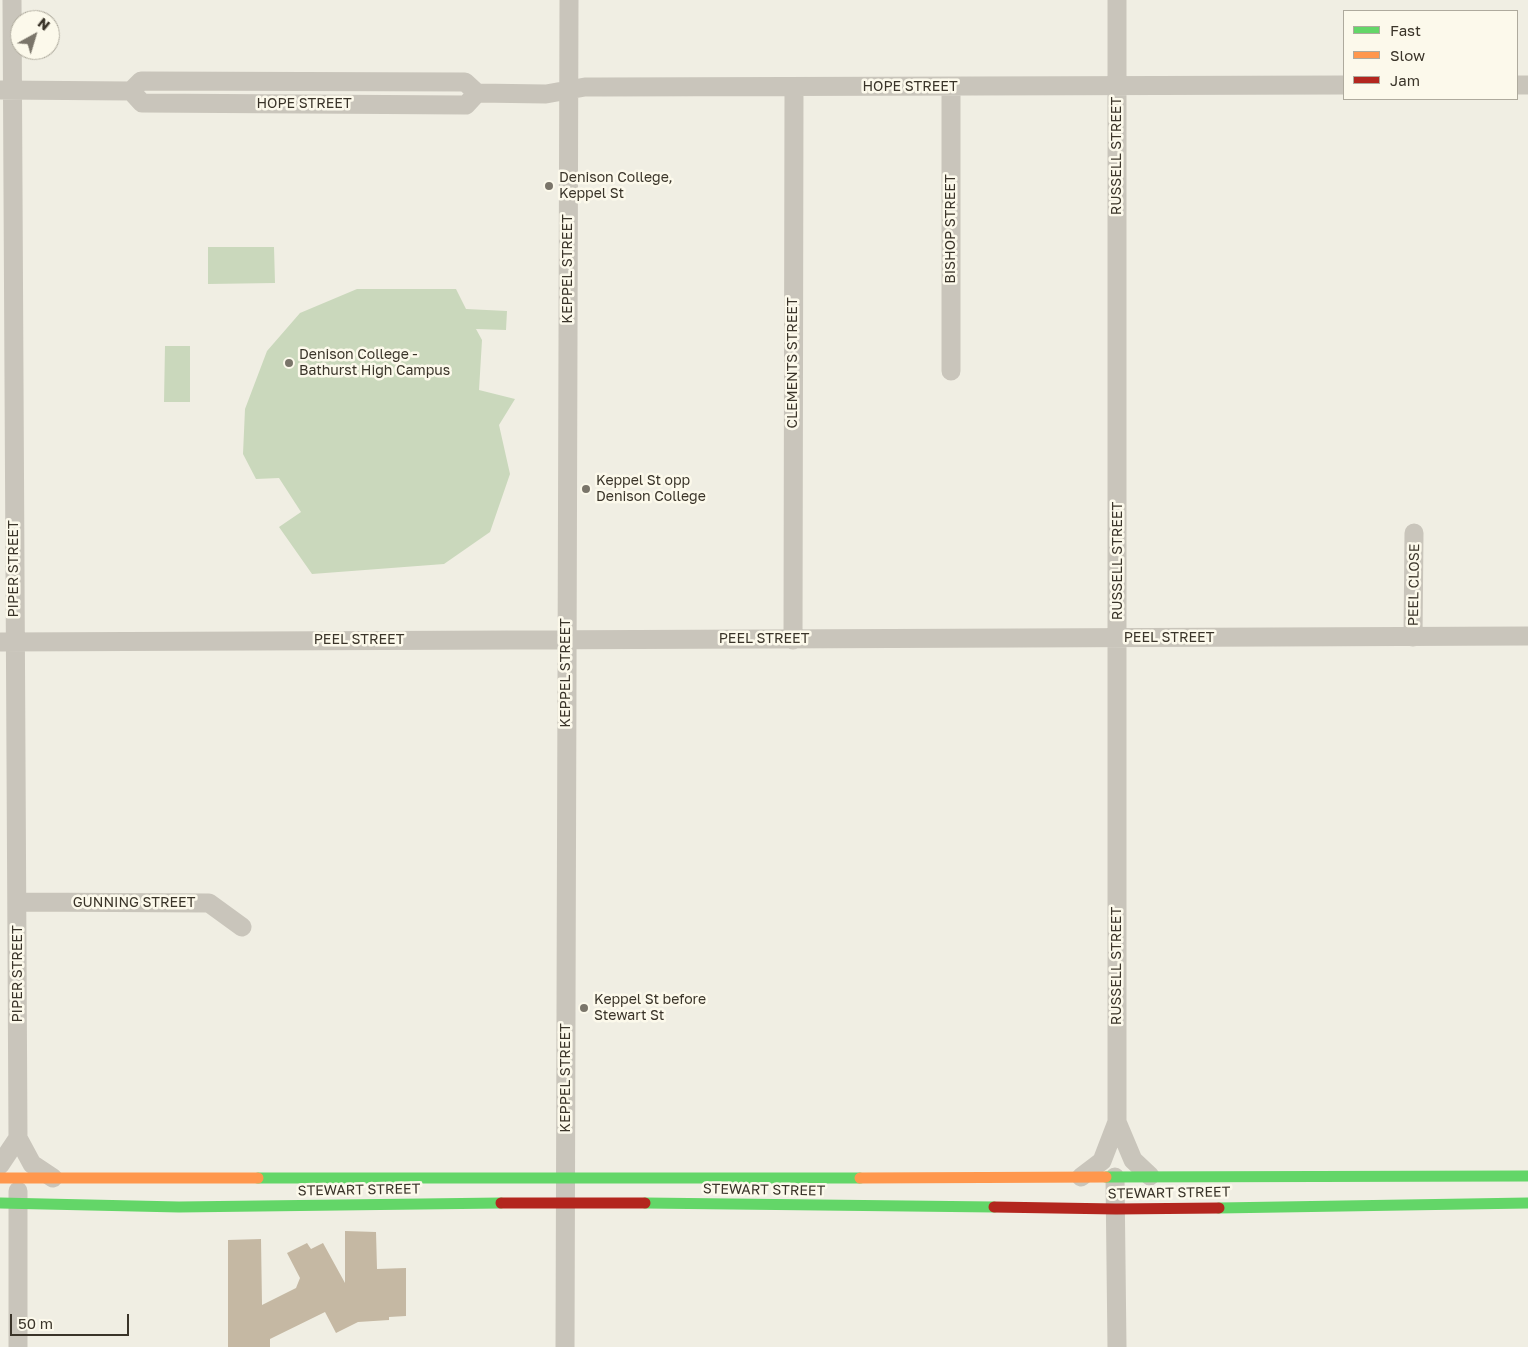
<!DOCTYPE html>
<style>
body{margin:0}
#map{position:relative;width:1528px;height:1347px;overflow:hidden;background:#f0eee3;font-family:"Golos Text",sans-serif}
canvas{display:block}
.legend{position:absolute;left:1343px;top:10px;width:175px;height:90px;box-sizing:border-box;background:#fcf9eb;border:1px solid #aeaa9d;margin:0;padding:6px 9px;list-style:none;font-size:15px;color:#3a3429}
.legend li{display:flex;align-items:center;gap:10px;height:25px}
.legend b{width:25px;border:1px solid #aeaa9d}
.north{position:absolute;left:10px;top:10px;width:50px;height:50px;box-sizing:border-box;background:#fcf9eb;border:1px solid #aeaa9d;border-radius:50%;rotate:39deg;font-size:14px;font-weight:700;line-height:20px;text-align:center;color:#3a3429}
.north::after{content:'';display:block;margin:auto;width:18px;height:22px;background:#7a756a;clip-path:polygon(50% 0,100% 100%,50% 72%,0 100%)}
.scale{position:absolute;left:10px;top:1314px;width:119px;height:22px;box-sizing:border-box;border:2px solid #3a3429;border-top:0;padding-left:6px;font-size:15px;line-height:18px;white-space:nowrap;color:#3a3429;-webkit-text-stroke:4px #fcf9eb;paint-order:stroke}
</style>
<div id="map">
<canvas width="1528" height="1347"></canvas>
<ul class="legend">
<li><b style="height:6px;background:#63d668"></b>Fast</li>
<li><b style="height:6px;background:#ff974d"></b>Slow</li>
<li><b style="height:6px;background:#b3261e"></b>Jam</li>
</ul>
<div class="north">N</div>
<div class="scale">50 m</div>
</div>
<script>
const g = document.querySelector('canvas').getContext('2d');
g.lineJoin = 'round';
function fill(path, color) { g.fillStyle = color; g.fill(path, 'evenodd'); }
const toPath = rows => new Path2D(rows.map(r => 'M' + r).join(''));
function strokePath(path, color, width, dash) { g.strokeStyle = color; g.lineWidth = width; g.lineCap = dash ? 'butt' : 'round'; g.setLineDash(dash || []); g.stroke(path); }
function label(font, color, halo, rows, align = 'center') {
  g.font = font + ' "Golos Text",sans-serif'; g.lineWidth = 5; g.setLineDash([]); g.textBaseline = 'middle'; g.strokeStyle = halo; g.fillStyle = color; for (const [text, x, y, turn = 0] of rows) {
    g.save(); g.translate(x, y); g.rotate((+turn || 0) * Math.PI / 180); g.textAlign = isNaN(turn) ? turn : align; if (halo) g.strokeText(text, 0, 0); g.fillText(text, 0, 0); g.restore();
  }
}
const green = toPath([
 [208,247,274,247,275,283,208,284],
 [357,289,456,289,466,309,507,311,506,330,476,329,482,340,479,390,515,399,499,425,510,474,490,532,444,564,312,574,279,527,301,512,279,478,256,479,243,454,245,409,267,351,300,313],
 [165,346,190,346,190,402,164,402]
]);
const building = toPath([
 [345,1231,376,1232,377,1269,406,1268,406,1316,389,1317,389,1320,358,1322,336,1333,325,1312,270,1339,270,1347,228,1347,228,1240,261,1239,262,1305,296,1288,300,1278,287,1253,307,1243,311,1249,323,1243,345,1283]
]);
const street = toPath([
 [12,0,18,1138,32,1164,53,1178],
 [1517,85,1528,85],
 [0,90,131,91,142,103,466,105,477,93],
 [131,91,141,81,465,82,477,93,546,94,585,87,601,87,1344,85],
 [951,371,951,87],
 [1413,637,1414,533],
 [793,640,794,87],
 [0,642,1528,636],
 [17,902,209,903,242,927],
 [1117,1122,1133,1160,1150,1176],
 [0,1165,18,1138],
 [1081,1177,1102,1161,1117,1122,1117,0],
 [1115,1177,1117,1347],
 [18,1191,18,1347],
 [565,1347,569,0]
]);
const fast = toPath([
 [1106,1177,1528,1176],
 [258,1178,860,1178],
 [0,1203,179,1207,501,1203],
 [645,1203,994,1207],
 [1219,1208,1528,1203]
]);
const slow = toPath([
 [0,1178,258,1178],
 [860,1178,1106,1177]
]);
const jam = toPath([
 [501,1203,645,1203],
 [994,1207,1116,1209,1219,1208]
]);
const markers = [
 [549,186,5,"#7a756a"],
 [289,363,5,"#7a756a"],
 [586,489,5,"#7a756a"],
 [584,1008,5,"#7a756a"]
];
const streetNames = [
 ["HOPE STREET",910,87],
 ["HOPE STREET",304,104],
 ["RUSSELL STREET",1117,156,-90],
 ["BISHOP STREET",951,229,-90],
 ["KEPPEL STREET",568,269,-90],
 ["CLEMENTS STREET",793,363,-90],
 ["RUSSELL STREET",1118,561,-90],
 ["PIPER STREET",14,569,-90],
 ["PEEL CLOSE",1414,585,-89],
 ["PEEL STREET",1169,638],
 ["PEEL STREET",764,639],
 ["PEEL STREET",359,640],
 ["KEPPEL STREET",566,673,-90],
 ["GUNNING STREET",134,903],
 ["RUSSELL STREET",1117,966,-90],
 ["PIPER STREET",18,974,-90],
 ["KEPPEL STREET",566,1078,-90],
 ["STEWART STREET",359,1190,-1],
 ["STEWART STREET",764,1190,1],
 ["STEWART STREET",1169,1193,-1]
];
const poiNames = [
 ["Denison College,",559,178],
 ["Keppel St",559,194],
 ["Denison College -",299,355],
 ["Bathurst High Campus",299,371],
 ["Keppel St opp",596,481],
 ["Denison College",596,497],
 ["Keppel St before",594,1000],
 ["Stewart St",594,1016]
];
fill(green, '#cad8bc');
fill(building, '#c5b8a3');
strokePath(street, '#c9c5bb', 19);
strokePath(fast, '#63d668', 11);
strokePath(slow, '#ff974d', 11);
strokePath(jam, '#b3261e', 11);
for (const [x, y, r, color] of markers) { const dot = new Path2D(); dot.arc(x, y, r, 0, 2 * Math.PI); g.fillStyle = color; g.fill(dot); strokePath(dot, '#fcf9eb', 2); }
label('14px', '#3a3429', '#fcf9eb', streetNames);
label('14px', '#3a3429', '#fcf9eb', poiNames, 'left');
</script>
